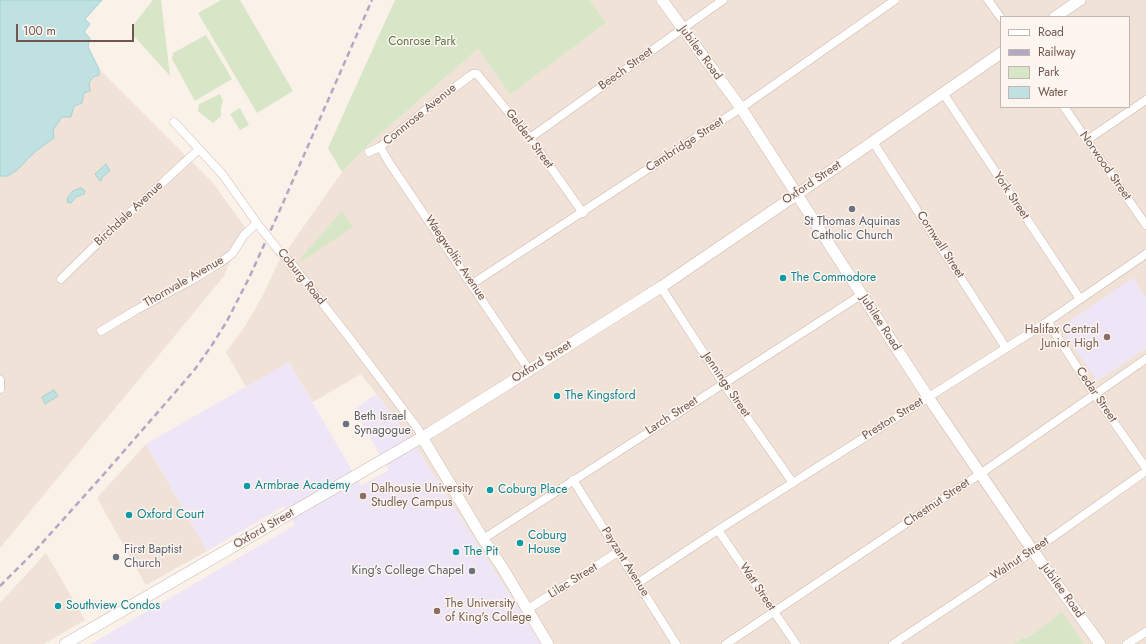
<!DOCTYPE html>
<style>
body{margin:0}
#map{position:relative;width:1146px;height:644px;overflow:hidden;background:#faf1e9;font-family:Jost,sans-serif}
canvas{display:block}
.legend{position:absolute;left:1000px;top:16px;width:130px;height:92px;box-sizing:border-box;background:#fdf5ef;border:1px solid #c5b6af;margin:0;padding:5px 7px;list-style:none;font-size:12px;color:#71574f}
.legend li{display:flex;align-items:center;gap:8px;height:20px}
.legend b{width:20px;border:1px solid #c5b6af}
.scale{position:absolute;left:16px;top:24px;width:118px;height:18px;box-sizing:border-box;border:2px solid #71574f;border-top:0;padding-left:5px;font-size:12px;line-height:14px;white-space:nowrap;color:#71574f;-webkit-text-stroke:3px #fdf5ef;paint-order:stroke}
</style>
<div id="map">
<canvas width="1146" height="644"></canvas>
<ul class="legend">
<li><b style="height:5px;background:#fff"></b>Road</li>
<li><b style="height:5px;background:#b3a8c3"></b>Railway</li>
<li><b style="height:11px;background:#d8e6c8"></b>Park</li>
<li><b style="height:11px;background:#bfe1e2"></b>Water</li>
</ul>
<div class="scale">100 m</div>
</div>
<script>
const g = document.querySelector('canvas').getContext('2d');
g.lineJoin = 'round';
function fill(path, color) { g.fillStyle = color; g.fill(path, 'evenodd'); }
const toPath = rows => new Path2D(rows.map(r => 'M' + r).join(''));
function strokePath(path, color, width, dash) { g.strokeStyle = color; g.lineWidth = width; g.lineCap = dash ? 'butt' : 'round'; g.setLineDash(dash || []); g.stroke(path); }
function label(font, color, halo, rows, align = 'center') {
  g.font = font + ' Jost,sans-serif'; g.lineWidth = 3; g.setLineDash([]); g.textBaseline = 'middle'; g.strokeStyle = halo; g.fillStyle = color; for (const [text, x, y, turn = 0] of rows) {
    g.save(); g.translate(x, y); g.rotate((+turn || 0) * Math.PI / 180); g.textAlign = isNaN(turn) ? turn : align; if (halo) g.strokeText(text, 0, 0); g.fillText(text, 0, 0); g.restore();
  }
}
const residential = toPath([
 [590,0,1146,0,1146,298,1133,278,1097,381,1146,348,1146,644,1084,644,1062,613,1026,639,1024,637,1014,644,541,644,411,439,361,374,313,402,289,362,246,387,226,352,244,328,262,297,278,263,342,172,371,142,478,49,510,93,606,23],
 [1001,17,1129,17,1129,107,1001,107],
 [99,69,213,183,245,227,224,276,0,548,0,176,8,176,28,160,36,151,54,138,53,130,58,123,62,117,71,117,74,106,84,93,88,83,93,77,99,75],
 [146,444,207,551,146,585,97,498],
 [46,553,85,620,44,644,0,644,0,603]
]);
const education = toPath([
 [1133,278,1146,298,1146,348,1097,381,1060,327],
 [289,362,361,486,389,470,354,410,376,394,411,439,541,644,91,644,295,525,284,506,207,551,146,444]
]);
const green = toPath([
 [153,0,161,0,170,76,133,35,134,24],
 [221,0,240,0,293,91,257,113,198,13],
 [395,0,590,0,606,23,510,94,478,49,371,142,342,172,328,148],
 [206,35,232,79,195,101,172,59,173,53],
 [220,94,223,101,221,107,221,116,213,123,198,111,199,104],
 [240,108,249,125,240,130,230,114],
 [342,211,353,227,302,261,300,259],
 [1062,612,1084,644,1014,644,1024,637,1026,639]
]);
const water = toPath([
 [0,0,102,0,85,19,90,24,84,32,90,38,88,47,99,69,99,75,93,77,89,83,90,91,84,93,82,103,74,106,71,117,62,117,58,123,53,130,54,138,36,151,17,170,8,176,0,176,0,0],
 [106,164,110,171,101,178,102,180,100,181,95,174,106,164],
 [81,188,85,191,84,194,76,197,71,203,67,202,68,197,73,191,81,188],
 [54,390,58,396,45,404,42,397,54,390]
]);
const street = toPath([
 [988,0,1001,18],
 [943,93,1080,299],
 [1064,107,1146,225],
 [174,122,223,175,259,226],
 [530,138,682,29,723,0],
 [1087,140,1146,100],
 [873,142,1006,348],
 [380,147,390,164,529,370],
 [369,152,380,147,438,100,470,76,473,74,477,74,530,138,583,213],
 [280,252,291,263,348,336,418,429,422,437],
 [61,279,108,233,199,149],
 [472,284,741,108,895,0],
 [661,287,723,383,793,483],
 [1048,322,1095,395,1146,468],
 [101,331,136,310,190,281,218,264,232,254,244,235,257,223],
 [0,380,0,389],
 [573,480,676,644],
 [718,530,796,644],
 [483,539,861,295],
 [638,583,718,530,1041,326,1146,254],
 [528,609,618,552],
 [726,644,980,474,1146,359],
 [893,644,1033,551,1146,471],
 [1127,644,1146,632]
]);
const secondary = toPath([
 [662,0,741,108,928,397,1033,551,1100,644],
 [1055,17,1080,0],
 [422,437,452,487,483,539,502,567,548,644],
 [65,644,431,432,506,385,661,287,796,195,1001,53]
]);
const rail = toPath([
 [0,586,34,552,104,474,178,389,195,369,212,345,227,321,249,278,279,212,372,0]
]);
const streetBridge = toPath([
 [259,226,280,252]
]);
const markers = [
 [852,209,4,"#6b7280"],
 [783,278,4,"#0f9aa8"],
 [1107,337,4,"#8d6e63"],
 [557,396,4,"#0f9aa8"],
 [346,424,4,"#6b7280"],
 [247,486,4,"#0f9aa8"],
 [490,490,4,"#0f9aa8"],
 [363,496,4,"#8d6e63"],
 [129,515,4,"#0f9aa8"],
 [520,543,4,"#0f9aa8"],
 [456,552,4,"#0f9aa8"],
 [116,557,4,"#6b7280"],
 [472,571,4,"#6b7280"],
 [58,606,4,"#0f9aa8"],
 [437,611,4,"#8d6e63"]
];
const parkNames = [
 ["Conrose Park",422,42]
];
const streetNames = [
 ["Jubilee Road",700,53,54],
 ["Beech Street",626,69,-36],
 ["Connrose Avenue",420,115,-39],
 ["Geldert Street",529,139,53],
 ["Cambridge Street",685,145,-33],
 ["Norwood Street",1105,166,55],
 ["Oxford Street",812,183,-34],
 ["York Street",1011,196,56],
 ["Birchdale Avenue",129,214,-43],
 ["Cornwall Street",940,245,57],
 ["Waegwoltic Avenue",455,258,56],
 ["Coburg Road",301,277,51],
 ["Thornvale Avenue",184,282,-30],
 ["Jubilee Road",880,323,57],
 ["Oxford Street",542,362,-32],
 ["Jennings Street",726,385,56],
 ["Cedar Street",1096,395,56],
 ["Larch Street",672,416,-33],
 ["Preston Street",893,419,-32],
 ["Chestnut Street",937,503,-34],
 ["Oxford Street",264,529,-30],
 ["Walnut Street",1020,559,-34],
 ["Payzant Avenue",625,562,58],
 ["Lilac Street",573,581,-32],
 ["Watt Street",757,587,56],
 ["Jubilee Road",1062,591,54]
];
const worshipNames = [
 ["St Thomas Aquinas",852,222,"center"],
 ["Catholic Church",852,236,"center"],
 ["Beth Israel",354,417],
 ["Synagogue",354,431],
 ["First Baptist",124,550],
 ["Church",124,564],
 ["King's College Chapel",464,571,"right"]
];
const cultureNames = [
 ["The Commodore",791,278],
 ["The Kingsford",565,396],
 ["Armbrae Academy",255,486],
 ["Coburg Place",498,490],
 ["Oxford Court",137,515],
 ["Coburg",528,536],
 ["House",528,550],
 ["The Pit",464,552],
 ["Southview Condos",66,606]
];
const educationNames = [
 ["Halifax Central",1099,330,"right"],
 ["Junior High",1099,344,"right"],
 ["Dalhousie University",371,489],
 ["Studley Campus",371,503],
 ["The University",445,604],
 ["of King's College",445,618]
];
fill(residential, '#f1e2d8');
fill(education, '#eee5f6');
fill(green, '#d8e6c8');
fill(water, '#bfe1e2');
strokePath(water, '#a6d1d2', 1);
strokePath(street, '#cbb8b0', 9);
strokePath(secondary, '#cfbab0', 12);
strokePath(street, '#fff', 8);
strokePath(secondary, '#fff', 11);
strokePath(rail, '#b3a8c3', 2.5, [6, 4]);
strokePath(streetBridge, '#cbb8b0', 9, []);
strokePath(streetBridge, '#fff', 8);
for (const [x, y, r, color] of markers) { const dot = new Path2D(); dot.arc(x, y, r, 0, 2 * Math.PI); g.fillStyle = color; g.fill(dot); strokePath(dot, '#fdf5ef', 1.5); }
label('12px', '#5c7649', '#fdf5ef', parkNames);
label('12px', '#71574f', '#fdf5ef', streetNames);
label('12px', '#5b616d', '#fdf5ef', worshipNames, 'left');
label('12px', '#0d838f', '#fdf5ef', cultureNames, 'left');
label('12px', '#785e54', '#fdf5ef', educationNames, 'left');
</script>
